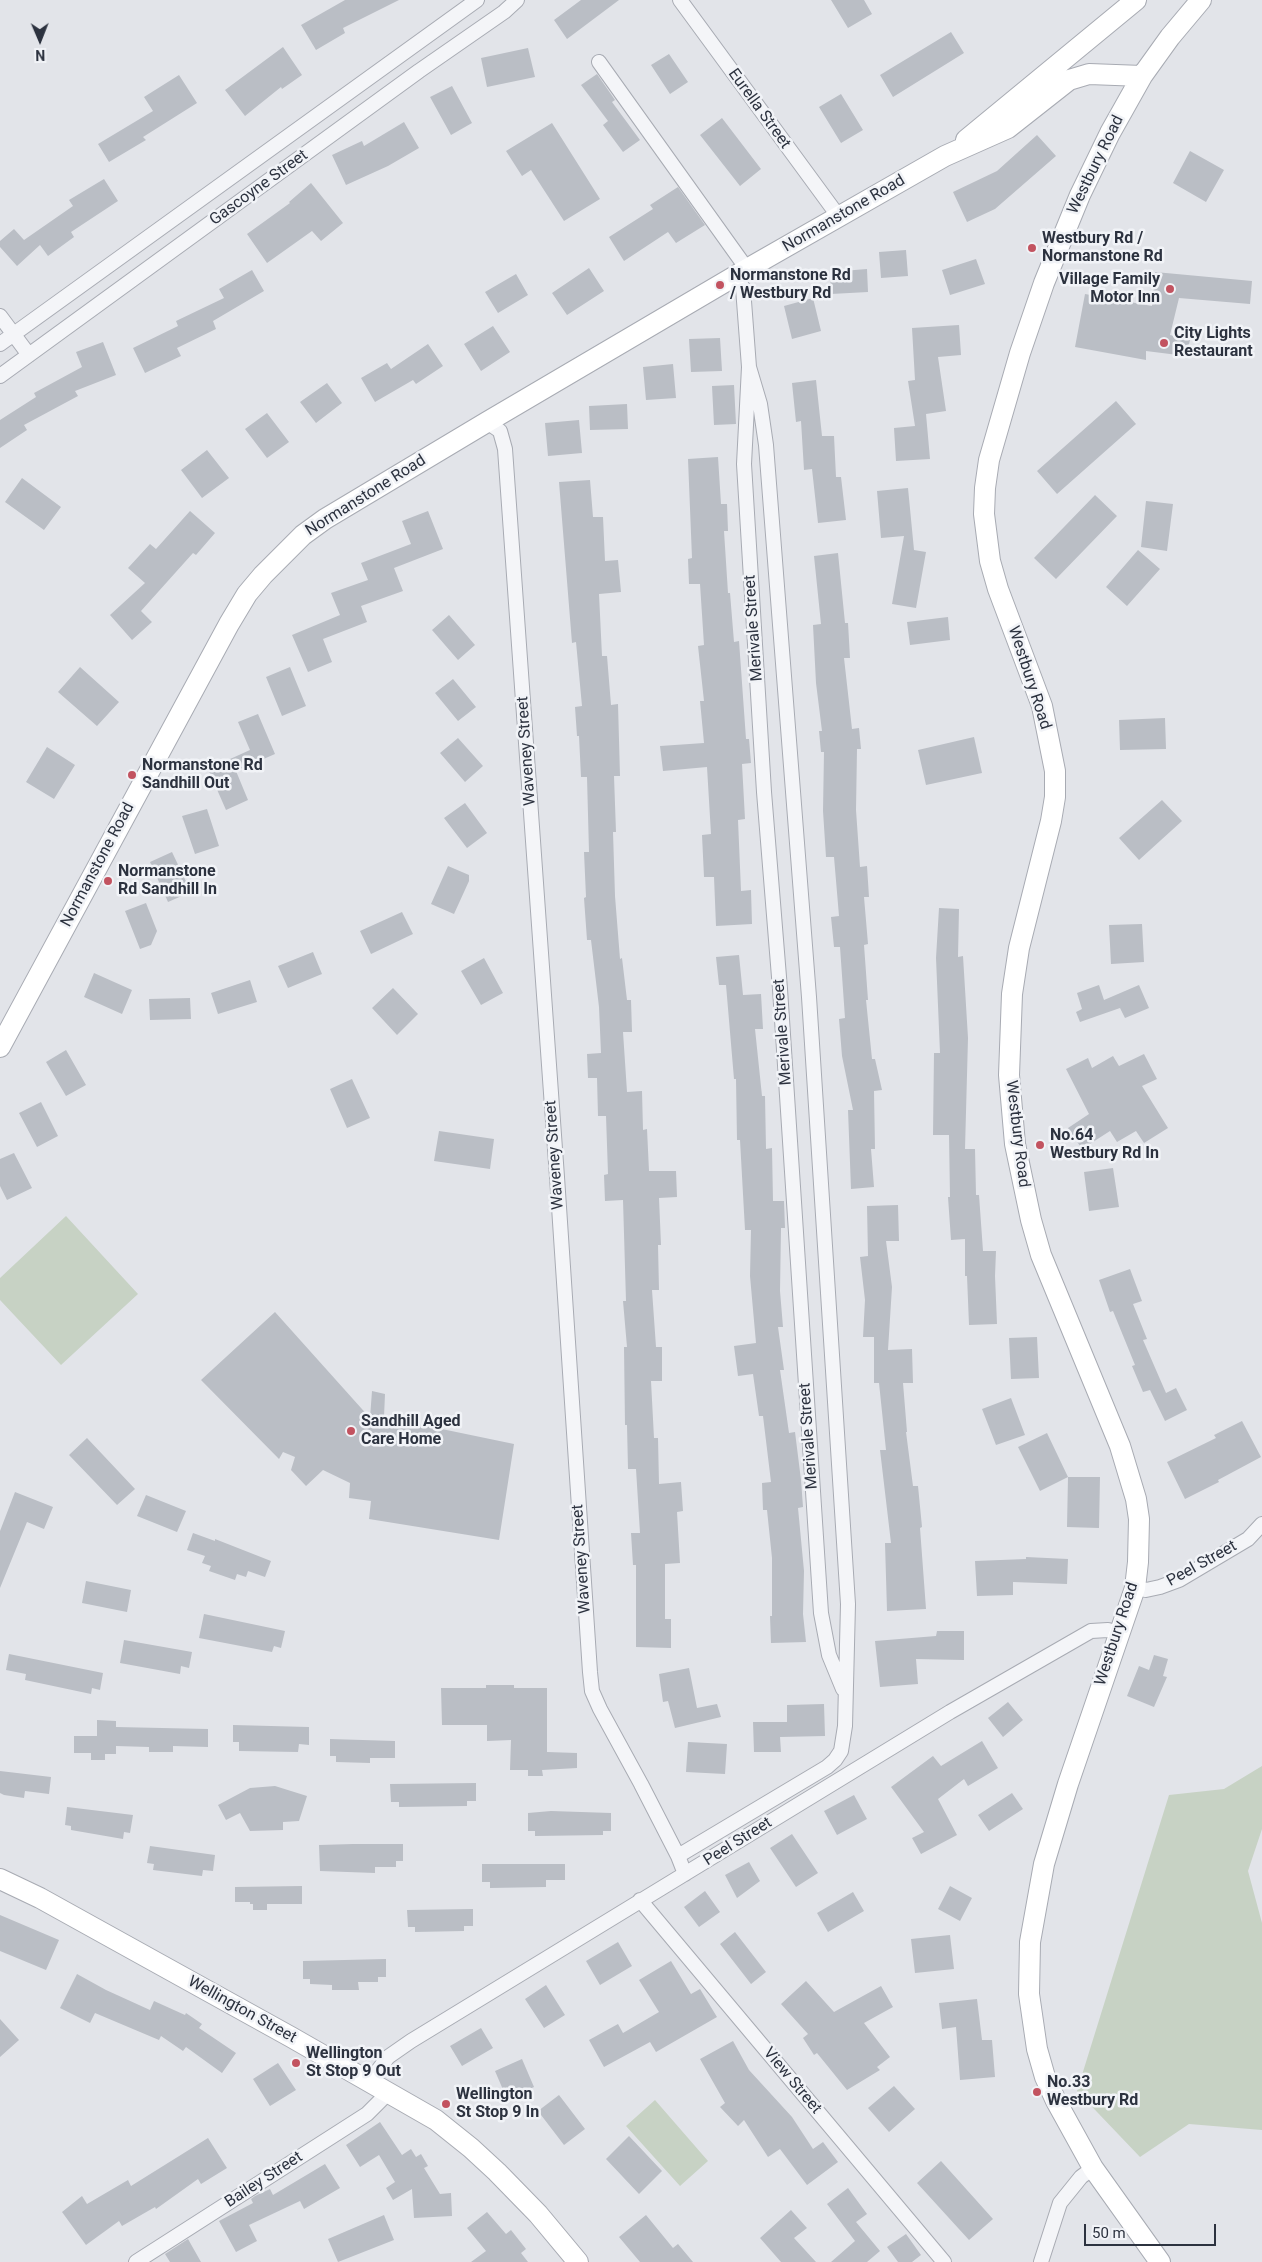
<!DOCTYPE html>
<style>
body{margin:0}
#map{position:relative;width:1262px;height:2262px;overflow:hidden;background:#e2e4e9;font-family:Roboto,sans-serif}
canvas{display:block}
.north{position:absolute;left:15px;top:15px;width:50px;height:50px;-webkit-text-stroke:4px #f1f3f7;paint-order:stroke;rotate:179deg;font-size:14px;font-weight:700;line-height:20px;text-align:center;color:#2c323f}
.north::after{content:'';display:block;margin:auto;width:18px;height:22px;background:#2c323f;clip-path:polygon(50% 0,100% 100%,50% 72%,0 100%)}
.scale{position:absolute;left:1084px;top:2224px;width:132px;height:22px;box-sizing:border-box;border:2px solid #2c323f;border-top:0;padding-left:6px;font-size:15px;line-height:18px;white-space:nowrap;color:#2c323f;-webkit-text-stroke:4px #f1f3f7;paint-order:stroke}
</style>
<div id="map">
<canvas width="1262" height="2262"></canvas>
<div class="north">N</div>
<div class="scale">50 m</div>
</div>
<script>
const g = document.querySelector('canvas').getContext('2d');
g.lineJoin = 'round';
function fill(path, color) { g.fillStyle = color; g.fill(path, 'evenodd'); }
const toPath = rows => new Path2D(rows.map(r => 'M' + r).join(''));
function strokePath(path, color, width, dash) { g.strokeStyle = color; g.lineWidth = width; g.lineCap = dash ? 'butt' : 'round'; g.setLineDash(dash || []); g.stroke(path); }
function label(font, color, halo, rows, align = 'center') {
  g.font = font + ' Roboto,sans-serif'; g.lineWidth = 5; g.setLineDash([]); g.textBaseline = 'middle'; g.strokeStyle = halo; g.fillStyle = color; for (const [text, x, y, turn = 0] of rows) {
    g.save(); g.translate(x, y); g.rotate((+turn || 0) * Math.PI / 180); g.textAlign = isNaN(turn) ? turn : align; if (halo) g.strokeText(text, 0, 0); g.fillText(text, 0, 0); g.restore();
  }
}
const green = toPath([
 [66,1216,138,1294,61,1365,0,1300,0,1278],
 [1262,1766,1262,1829,1248,1871,1262,1923,1262,2130,1189,2124,1140,2157,1077,2091,1169,1795,1224,1789],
 [655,2100,708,2161,680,2186,626,2126]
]);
const building = toPath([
 [345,0,399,0,343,28,345,33,316,50,301,25],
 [581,0,619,0,567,39,554,20],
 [831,0,864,0,872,14,848,28],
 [951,32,964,53,893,97,880,75],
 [283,47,302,75,282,89,281,87,245,116,225,90],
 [528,48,535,77,487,87,481,58],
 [669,54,688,82,670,94,651,65],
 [597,74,615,100,612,102,640,140,623,152,603,125,608,121,581,85],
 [179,75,197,103,143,137,146,140,109,162,98,144,153,111,144,97],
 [452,86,472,123,451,135,430,97],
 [841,94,863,130,841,143,819,107],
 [722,118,761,169,740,186,700,135],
 [404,122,419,148,388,166,346,185,332,155,362,141,364,146],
 [552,123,600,199,564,221,531,170,522,176,506,151],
 [1037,135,1056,156,995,209,967,222,953,192,997,171],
 [1190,151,1224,170,1206,202,1173,183],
 [104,179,118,201,71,232,74,237,48,256,40,245,17,266,0,247,0,241,14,229,24,240,73,206,69,200],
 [311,183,343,223,321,241,312,231,267,263,247,234,290,203,289,202],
 [678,187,705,225,676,243,668,232,624,261,609,237,653,209,650,205],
 [906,250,908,276,881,278,879,252],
 [976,259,985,284,950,295,942,270],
 [589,268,604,291,567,315,552,293],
 [867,269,868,292,831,294,830,272],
 [252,270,264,291,213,321,216,329,177,348,181,356,145,373,133,348,178,326,176,321,224,298,219,289],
 [1155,272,1252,281,1250,304,1179,298,1170,335,1190,340,1186,356,1146,351,1146,360,1075,347,1085,294,1152,306],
 [516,274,528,295,498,313,485,292],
 [813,298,821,331,792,339,784,306],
 [959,325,961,355,938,357,946,411,926,414,930,459,896,461,894,428,915,426,908,381,915,380,912,328],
 [493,326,510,352,481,371,464,344],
 [720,338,722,371,691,372,689,339],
 [103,342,116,375,75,391,78,396,24,425,27,430,0,448,0,420,36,397,34,393,82,367,76,352],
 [428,344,443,366,416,384,413,380,375,402,361,378,387,363,391,369],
 [673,364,676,398,646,400,643,367],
 [816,380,822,436,834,436,836,477,841,477,846,520,818,523,812,469,804,470,801,421,796,422,792,383],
 [327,383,342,403,316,423,300,402],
 [734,385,736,424,714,425,712,386],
 [1116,401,1136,424,1057,494,1037,471],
 [627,404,628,429,590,430,589,406],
 [267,413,289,442,267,458,245,429],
 [579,420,582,453,548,456,545,423],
 [207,450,229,478,202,498,181,470],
 [718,457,721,504,727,504,728,531,724,531,728,593,730,593,734,642,739,641,746,739,749,739,751,763,742,764,745,819,738,820,741,891,751,890,752,924,716,926,714,877,704,877,702,835,711,834,707,767,663,771,660,746,704,743,700,701,704,701,698,646,704,645,700,584,689,584,688,559,692,558,688,459],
 [22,478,61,507,44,530,5,502],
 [590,480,593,517,603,517,605,561,618,560,621,592,599,594,602,656,607,656,611,705,618,704,620,776,614,776,616,832,613,832,615,896,620,959,622,958,627,1000,631,1000,632,1032,623,1032,627,1092,642,1091,643,1130,647,1129,649,1171,676,1171,677,1197,659,1198,661,1245,658,1245,659,1290,652,1290,656,1347,662,1347,662,1381,651,1381,654,1438,658,1438,659,1484,681,1482,683,1511,677,1512,680,1563,665,1564,665,1619,671,1619,671,1648,636,1647,636,1565,633,1565,631,1533,640,1533,636,1469,628,1469,627,1425,625,1425,624,1347,627,1347,623,1301,626,1301,623,1200,605,1201,604,1175,608,1174,606,1116,598,1116,597,1078,588,1078,587,1054,601,1053,599,1007,591,940,587,940,584,898,586,897,584,852,589,852,587,777,581,777,579,736,577,736,575,707,582,706,576,642,572,643,559,482],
 [908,488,914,550,926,552,916,608,892,604,904,536,881,538,877,491],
 [1095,495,1117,516,1056,579,1034,558],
 [1146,501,1173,504,1167,551,1141,547],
 [190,511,215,533,196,555,193,553,141,611,152,622,132,640,110,615,145,583,128,568,150,544,156,549],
 [428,511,443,549,394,568,403,591,361,606,367,622,323,639,332,662,308,672,292,635,340,615,331,593,368,580,361,563,411,544,402,521],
 [1138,550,1160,569,1127,606,1106,587],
 [838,553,845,623,848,623,850,658,844,658,852,729,859,728,861,749,857,749,856,810,860,867,867,866,869,897,864,897,868,944,864,945,868,1000,866,1000,872,1059,875,1059,882,1090,874,1091,875,1149,871,1149,874,1187,851,1189,848,1110,853,1110,842,1056,839,1019,845,1018,840,947,834,947,831,917,839,916,834,857,826,857,823,811,824,752,821,752,819,731,822,731,816,683,813,625,821,624,814,556],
 [449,615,475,645,458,660,432,630],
 [948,617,950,640,910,645,907,622],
 [80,667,119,702,97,726,58,692],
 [290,667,306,706,282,716,266,677],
 [453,679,476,707,458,721,435,693],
 [258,714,275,754,236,771,248,800,226,810,208,769,250,750,238,722],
 [1165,718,1166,749,1120,750,1119,720],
 [974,737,982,773,926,785,918,750],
 [458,738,483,766,465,782,440,753],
 [47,747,75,765,54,799,26,782],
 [1162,800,1182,821,1139,860,1119,838],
 [465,803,487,833,467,848,444,818],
 [207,809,219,846,195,854,182,816],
 [172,852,191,892,168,902,150,862],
 [448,866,469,875,469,881,454,914,431,904],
 [146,903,157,931,151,945,140,949,125,911],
 [939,908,959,909,958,957,963,956,968,1038,965,1149,975,1149,976,1195,979,1195,983,1251,996,1251,995,1276,997,1324,969,1325,967,1276,965,1276,965,1239,951,1240,948,1197,950,1197,949,1135,933,1135,934,1053,940,1053,936,958],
 [402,912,413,934,371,954,360,931],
 [1142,924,1144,962,1111,964,1109,925],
 [313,952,322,974,288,988,278,966],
 [739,955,743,995,761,994,763,1029,755,1029,762,1096,765,1096,766,1149,772,1148,773,1201,784,1201,785,1228,781,1228,780,1291,783,1327,778,1327,784,1370,780,1370,789,1433,795,1432,801,1480,803,1507,798,1508,804,1571,803,1614,806,1642,771,1643,770,1616,772,1616,772,1558,767,1510,763,1510,762,1483,771,1482,763,1416,759,1416,753,1374,738,1376,734,1346,756,1343,750,1276,751,1230,745,1230,740,1140,737,1140,736,1079,734,1079,726,985,719,985,716,957],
 [484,958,503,993,481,1005,461,971],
 [94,973,132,990,122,1014,84,997],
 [250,980,257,1002,218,1014,211,993],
 [1099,985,1104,1000,1139,985,1149,1008,1125,1018,1120,1008,1080,1022,1076,1012,1082,1009,1077,993],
 [393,988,418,1014,397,1035,372,1008],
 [190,998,191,1019,150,1020,149,999],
 [66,1050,86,1085,66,1096,46,1062],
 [1144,1054,1157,1079,1142,1086,1168,1128,1144,1143,1136,1131,1117,1142,1110,1131,1082,1149,1068,1128,1089,1114,1066,1069,1088,1058,1092,1068,1113,1056,1119,1066],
 [352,1079,370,1118,347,1128,330,1089],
 [41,1102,58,1136,37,1147,19,1113],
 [439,1131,494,1139,490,1169,434,1161],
 [14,1153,32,1188,7,1200,0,1186,0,1159],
 [1113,1168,1119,1207,1089,1211,1084,1172],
 [898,1205,899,1241,886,1241,892,1287,888,1350,912,1349,913,1383,903,1383,907,1432,906,1432,913,1486,918,1486,922,1527,920,1528,926,1609,887,1611,885,1543,891,1543,880,1450,886,1450,879,1383,874,1383,874,1337,863,1337,865,1300,860,1257,868,1256,867,1206],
 [1130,1269,1142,1301,1133,1304,1147,1339,1143,1340,1166,1393,1176,1388,1187,1410,1165,1421,1150,1390,1143,1392,1132,1366,1135,1365,1113,1311,1110,1312,1099,1280],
 [275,1312,370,1418,372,1391,385,1394,384,1417,514,1444,499,1540,369,1519,371,1501,349,1498,350,1483,323,1470,306,1486,291,1470,295,1457,283,1452,279,1459,201,1380],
 [1037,1337,1039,1378,1011,1379,1009,1338],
 [1011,1398,1025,1435,996,1445,982,1409],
 [1242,1421,1261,1457,1218,1480,1219,1482,1185,1499,1167,1462,1216,1438,1214,1435],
 [1047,1433,1068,1477,1040,1491,1018,1447],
 [87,1438,135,1489,117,1505,69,1455],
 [1068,1477,1100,1477,1099,1528,1067,1527],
 [15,1492,53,1507,44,1529,27,1522,0,1588,0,1531],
 [146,1495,186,1511,177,1532,137,1516],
 [193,1533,215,1541,215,1539,271,1561,265,1577,248,1571,246,1577,237,1574,235,1580,209,1571,211,1566,202,1563,205,1556,187,1550],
 [1026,1557,1068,1559,1067,1584,1013,1582,1013,1595,977,1596,975,1561,1026,1559],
 [86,1581,131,1590,127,1612,82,1603],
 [204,1614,285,1631,281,1648,274,1646,272,1652,199,1638],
 [937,1631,964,1631,964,1660,916,1659,918,1684,880,1687,875,1641,936,1636],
 [124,1640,192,1652,189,1668,181,1666,180,1674,120,1663],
 [9,1654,103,1673,100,1690,92,1688,91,1694,25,1680,26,1674,6,1670],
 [1154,1655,1168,1659,1163,1676,1167,1677,1154,1707,1127,1696,1139,1666,1149,1670],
 [689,1668,697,1708,717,1704,721,1717,675,1728,668,1701,663,1702,659,1674],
 [486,1685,514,1685,514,1688,547,1688,547,1752,577,1753,577,1768,542,1770,543,1776,528,1776,528,1770,510,1770,511,1740,487,1741,487,1725,442,1725,441,1688,486,1688],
 [1008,1702,1023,1720,1003,1737,988,1718],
 [824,1704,825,1736,780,1737,781,1752,754,1752,753,1722,787,1722,787,1705],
 [97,1720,116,1721,116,1727,208,1729,208,1747,173,1746,173,1752,149,1752,149,1747,116,1746,116,1754,105,1754,105,1760,91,1760,91,1753,74,1753,74,1736,97,1736],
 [233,1725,309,1727,309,1745,299,1744,298,1752,239,1751,239,1742,233,1742],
 [330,1739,395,1741,395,1758,370,1758,370,1763,336,1762,336,1756,330,1756],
 [982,1741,998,1768,968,1786,964,1779,938,1799,957,1835,921,1854,912,1838,924,1832,891,1787,933,1756,941,1766],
 [688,1742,727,1744,725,1774,686,1772],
 [0,1771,51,1777,49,1794,25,1791,24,1798,4,1795,0,1793],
 [476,1783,476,1801,467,1801,467,1806,399,1807,399,1802,391,1802,390,1784],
 [275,1786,307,1796,299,1821,283,1822,283,1830,250,1831,240,1813,226,1820,218,1805,250,1788],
 [1012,1793,1023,1809,989,1831,978,1815],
 [854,1795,867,1819,837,1835,824,1811],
 [67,1807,133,1815,130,1833,124,1832,123,1839,71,1830,71,1826,65,1825],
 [551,1811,611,1813,611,1831,603,1831,603,1835,535,1836,535,1831,528,1831,528,1813],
 [792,1834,818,1873,796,1887,770,1848],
 [353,1844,403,1844,403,1861,396,1861,396,1867,375,1867,375,1873,320,1871,319,1845],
 [150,1846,215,1855,213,1871,203,1870,202,1876,153,1870,154,1864,147,1863],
 [749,1862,760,1881,737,1898,725,1875],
 [482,1864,565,1864,565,1880,546,1880,546,1887,490,1888,490,1882,482,1882],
 [302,1886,302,1904,267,1904,267,1910,253,1910,253,1904,250,1904,250,1902,235,1902,235,1887],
 [950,1886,972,1898,960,1921,938,1909],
 [705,1891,720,1912,699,1927,684,1907],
 [853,1892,864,1911,828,1932,817,1913],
 [473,1909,473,1926,464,1926,464,1931,415,1932,415,1927,408,1927,407,1910],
 [0,1915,59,1940,46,1970,0,1951],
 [735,1932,766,1972,751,1984,720,1944],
 [950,1935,954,1969,915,1973,911,1939],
 [618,1942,632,1966,600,1985,586,1961],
 [386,1959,386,1977,378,1977,378,1982,358,1982,359,1990,332,1990,332,1985,310,1984,310,1979,303,1979,303,1961],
 [671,1961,691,1994,700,1989,717,2017,656,2052,650,2042,604,2067,589,2040,618,2024,623,2033,659,2012,639,1980],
 [77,1974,106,1990,150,2010,154,2001,185,2015,186,2013,202,2024,199,2028,236,2053,222,2073,186,2047,183,2051,161,2036,159,2040,95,2013,90,2023,60,2008],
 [806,1981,834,2012,881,1986,893,2007,864,2023,890,2057,877,2067,880,2070,847,2090,817,2053,814,2055,803,2038,808,2034,781,2004],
 [546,1985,565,2015,544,2028,525,1999],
 [977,1999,982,2040,992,2040,995,2077,960,2080,956,2027,942,2029,939,2003],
 [0,2019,19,2040,0,2057],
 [481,2028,493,2048,462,2066,450,2046],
 [733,2041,749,2070,792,2117,813,2149,823,2142,838,2162,807,2185,780,2149,768,2157,744,2120,738,2126,720,2107,725,2103,700,2059],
 [522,2059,534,2087,507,2099,495,2071],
 [278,2063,296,2090,270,2106,253,2079],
 [894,2086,915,2109,889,2132,868,2108],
 [559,2095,585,2129,564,2145,538,2111],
 [380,2122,402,2155,411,2149,416,2157,421,2154,428,2166,424,2168,440,2194,451,2193,452,2216,414,2218,412,2189,393,2200,386,2188,395,2182,379,2155,360,2167,346,2145],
 [629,2136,662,2171,639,2194,606,2159],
 [208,2138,227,2168,201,2184,198,2179,156,2209,155,2207,122,2226,119,2221,86,2245,62,2212,82,2196,87,2204,128,2180,131,2186],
 [941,2161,993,2219,969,2240,917,2183],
 [325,2164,340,2188,304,2209,300,2201,249,2225,257,2241,236,2252,219,2221,253,2203,251,2199,255,2196,270,2189,273,2195],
 [848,2188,867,2214,856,2222,880,2251,867,2262,831,2262,855,2241,827,2204],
 [791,2210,807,2228,794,2238,816,2262,781,2262,760,2238],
 [487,2212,506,2234,511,2230,526,2249,521,2253,528,2262,471,2262,486,2251,467,2228],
 [384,2215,394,2240,338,2262,328,2239],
 [646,2215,673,2248,678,2244,693,2262,640,2262,619,2237],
 [906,2234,921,2255,912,2262,898,2262,887,2247],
 [188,2239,201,2262,170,2262,165,2254]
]);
const street = toPath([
 [680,0,839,217],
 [599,62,747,269],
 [735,276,743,288,749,367,744,464,764,792,780,989,821,1613,829,1655,843,1689],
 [0,316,29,355],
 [0,344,477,0],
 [0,376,419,71,504,12,517,0],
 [487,422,500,431,505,449,557,1177,590,1672,592,1691,600,1709,641,1784,678,1856,685,1874],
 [1135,1588,1146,1590,1160,1587,1179,1580,1248,1539,1262,1524],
 [678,1856,827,1767,835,1760,841,1751,845,1726,848,1604,809,997,766,445,760,404,749,367],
 [640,1900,944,2262],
 [370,2081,388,2057,411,2041,950,1712,1091,1631,1108,1630,1119,1633],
 [136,2262,367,2114,389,2092],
 [1041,2262,1060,2203,1081,2177,1093,2168]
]);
const secondary = toPath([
 [966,140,1136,0],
 [0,1047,229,624,247,594,263,575,303,535,325,519,487,422,747,269,945,156,1008,128,1069,80,1089,74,1142,76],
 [0,1879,40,1898,291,2037,436,2120,471,2148,497,2172,538,2214,578,2262],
 [1160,2262,1093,2168,1056,2101,1045,2077,1037,2049,1029,1994,1030,1942,1044,1864,1068,1784,1135,1588,1138,1562,1139,1519,1136,1499,1120,1446,1041,1255,1031,1220,1015,1144,1009,1075,1012,994,1019,948,1051,821,1055,797,1055,771,1042,706,998,589,990,561,984,514,985,488,989,460,1020,353,1044,283,1080,195,1110,133,1142,76,1170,37,1201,0]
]);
const markers = [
 [1032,248,5,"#c25360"],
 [720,285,5,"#c25360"],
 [1170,289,5,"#c25360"],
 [1164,343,5,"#c25360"],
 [132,775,5,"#c25360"],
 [108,881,5,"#c25360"],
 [1040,1145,5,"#c25360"],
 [351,1431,5,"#c25360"],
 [296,2063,5,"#c25360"],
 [1037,2092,5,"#c25360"],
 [446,2104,5,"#c25360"]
];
const streetNames = [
 ["Eurella Street",759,109,54],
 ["Westbury Road",1096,165,-64],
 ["Gascoyne Street",259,188,-36],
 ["Normanstone Road",844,214,-30],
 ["Normanstone Road",366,496,-32],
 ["Merivale Street",754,628,-94],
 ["Westbury Road",1029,678,72],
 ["Waveney Street",527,751,-94],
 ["Normanstone Road",98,865,-62],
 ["Merivale Street",783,1032,-94],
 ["Westbury Road",1017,1134,83],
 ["Waveney Street",555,1155,-94],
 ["Merivale Street",809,1436,-94],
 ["Waveney Street",582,1559,-94],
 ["Peel Street",1202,1564,-29],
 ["Westbury Road",1117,1634,-72],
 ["Peel Street",738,1842,-32],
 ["Wellington Street",242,2010,29],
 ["View Street",792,2081,50],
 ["Bailey Street",264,2180,-33]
];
const poiNames = [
 ["Westbury Rd /",1042,239],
 ["Normanstone Rd",1042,257],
 ["Normanstone Rd",730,276],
 ["/ Westbury Rd",730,294],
 ["Village Family",1160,280,"right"],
 ["Motor Inn",1160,298,"right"],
 ["City Lights",1174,334],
 ["Restaurant",1174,352],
 ["Normanstone Rd",142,766],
 ["Sandhill Out",142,784],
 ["Normanstone",118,872],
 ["Rd Sandhill In",118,890],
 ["No.64",1050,1136],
 ["Westbury Rd In",1050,1154],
 ["Sandhill Aged",361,1422],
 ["Care Home",361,1440],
 ["Wellington",306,2054],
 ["St Stop 9 Out",306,2072],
 ["No.33",1047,2083],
 ["Westbury Rd",1047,2101],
 ["Wellington",456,2095],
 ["St Stop 9 In",456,2113]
];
fill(green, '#c7d2c4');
fill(building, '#babec5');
strokePath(street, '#a8abb3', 16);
strokePath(secondary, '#a8abb3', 22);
strokePath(street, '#f4f5f8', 14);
strokePath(secondary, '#fff', 20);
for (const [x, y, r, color] of markers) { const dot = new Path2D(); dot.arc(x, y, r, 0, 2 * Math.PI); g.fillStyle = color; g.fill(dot); strokePath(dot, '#f1f3f7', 2); }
label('16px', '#2c323f', '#f1f3f7', streetNames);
label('bold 16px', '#2c323f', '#f1f3f7', poiNames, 'left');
</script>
